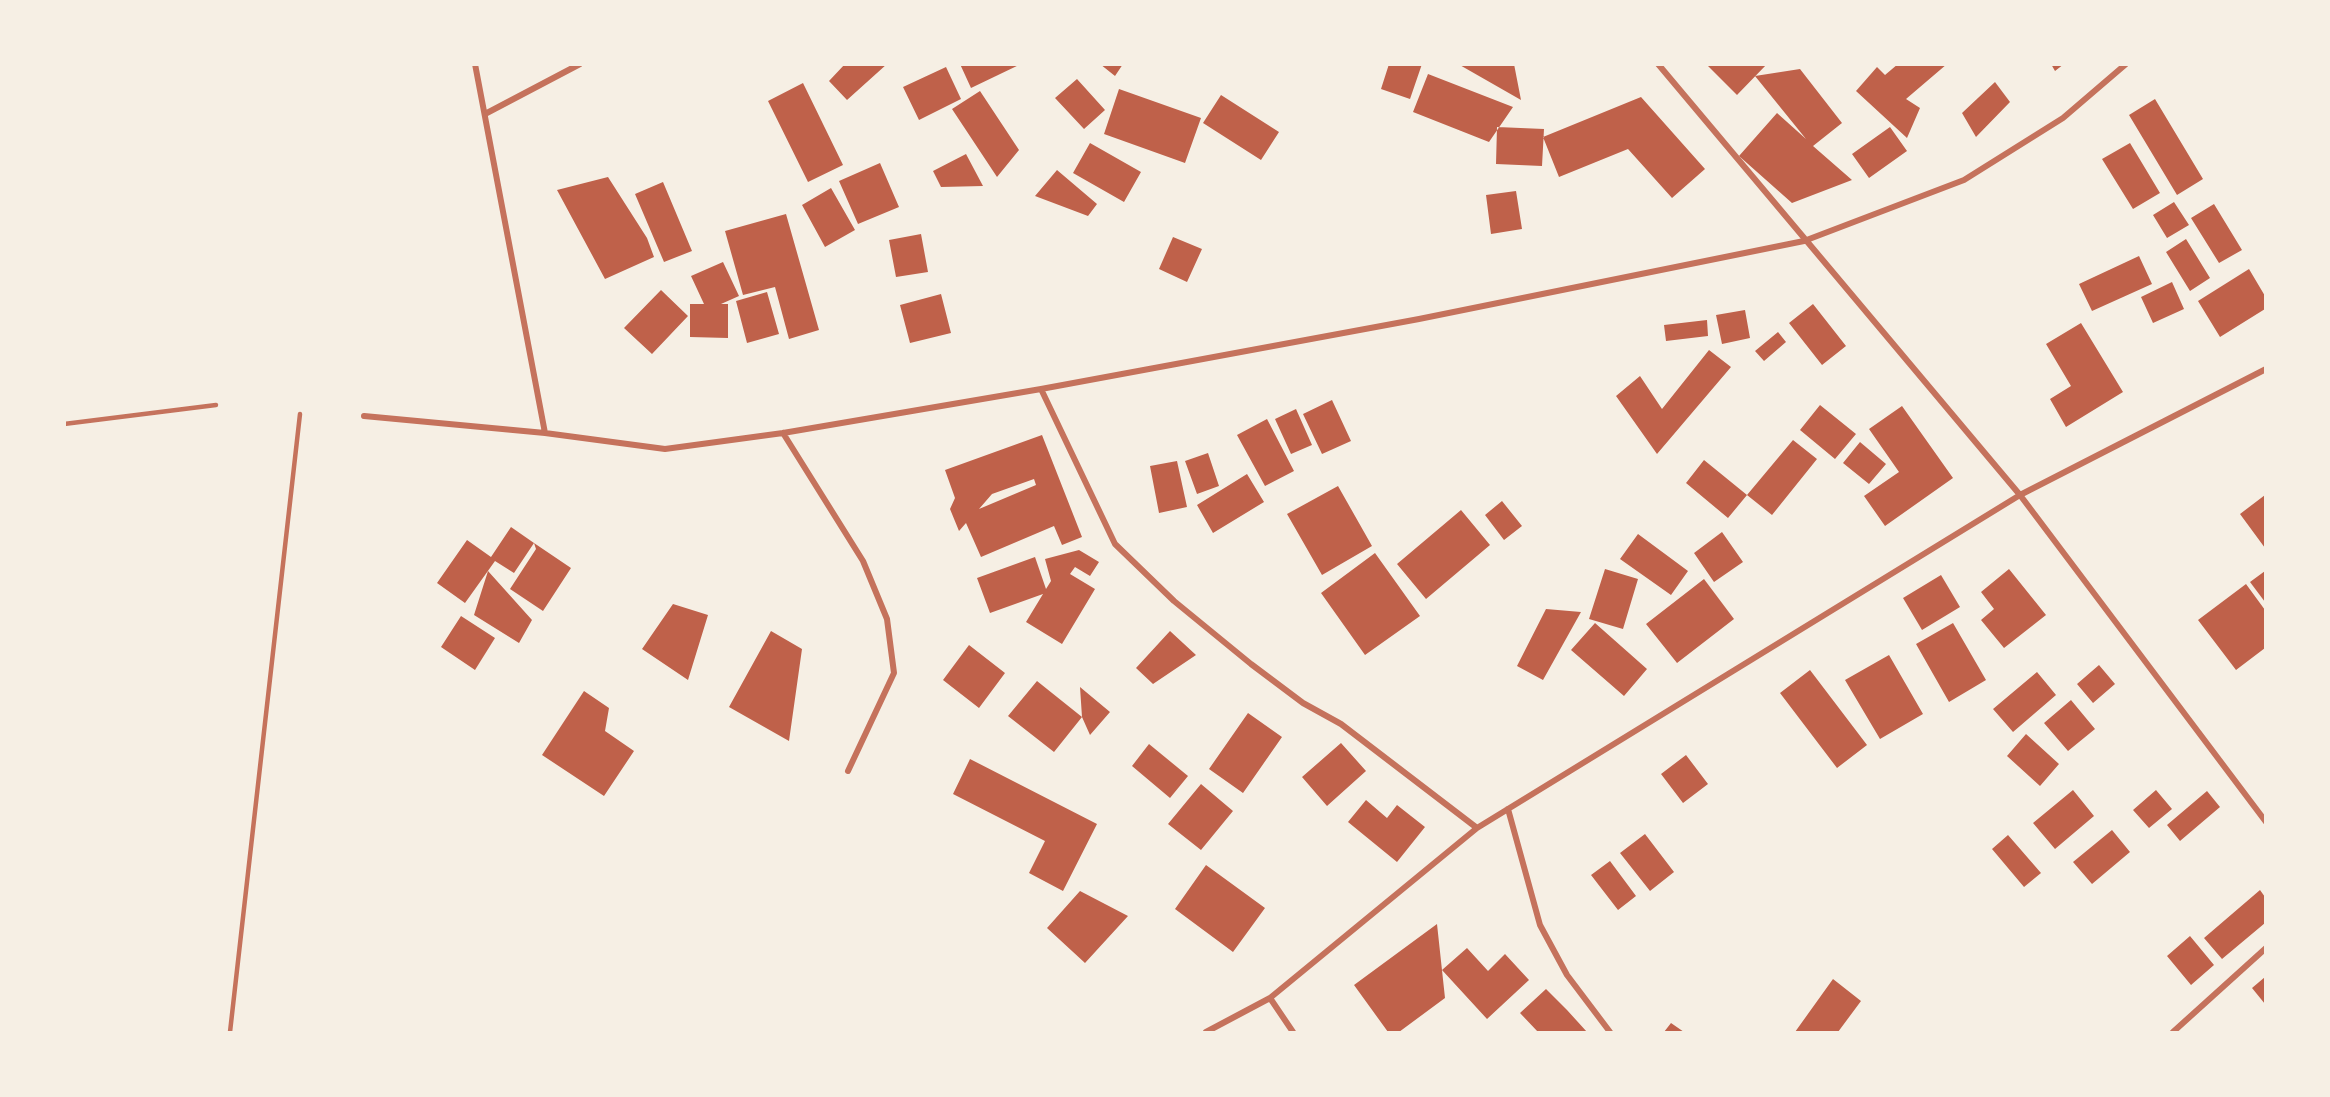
<!DOCTYPE html>
<style>
body{margin:0}
#map{position:relative;width:2330px;height:1097px;overflow:hidden;background:#f6efe4;font-family:"Alegreya Sans",sans-serif}
canvas{display:block}
.frame{position:absolute;inset:0;border:66px solid #f6efe4;pointer-events:none}
</style>
<div id="map">
<canvas width="2330" height="1097"></canvas>
<div class="frame"></div>
</div>
<script>
const g = document.querySelector('canvas').getContext('2d');
g.lineJoin = 'round';
function fill(path, color) { g.fillStyle = color; g.fill(path, 'evenodd'); }
const toPath = rows => new Path2D(rows.map(r => 'M' + r).join(''));
function strokePath(path, color, width, dash) { g.strokeStyle = color; g.lineWidth = width; g.lineCap = dash ? 'butt' : 'round'; g.setLineDash(dash || []); g.stroke(path); }
const building = toPath([
 [845,64,887,64,847,100,829,81],
 [960,64,1021,64,971,88],
 [1100,64,1123,64,1115,76],
 [1389,64,1422,64,1410,99,1381,89],
 [1458,64,1514,64,1521,100],
 [1706,64,1767,64,1737,95],
 [1898,64,1947,64,1906,99,1920,108,1907,138,1856,91,1877,67,1885,75],
 [2051,64,2064,64,2055,71],
 [946,67,961,99,919,120,903,87],
 [1800,69,1842,123,1813,146,1852,180,1792,203,1739,156,1777,113,1806,139,1755,76],
 [1428,74,1513,107,1489,142,1413,112],
 [1077,79,1105,110,1084,129,1055,98],
 [1995,82,2010,102,1976,137,1962,113],
 [803,83,843,165,808,182,768,101],
 [1119,89,1201,118,1185,163,1104,134],
 [980,91,1019,150,997,177,952,109],
 [1221,95,1279,132,1261,160,1203,123],
 [1641,97,1705,169,1672,198,1628,149,1559,177,1543,137],
 [2155,99,2203,179,2177,195,2129,115],
 [1497,127,1544,129,1542,166,1496,164],
 [1890,127,1907,151,1869,178,1852,154],
 [1090,143,1141,172,1124,202,1073,173],
 [2130,143,2160,193,2133,209,2102,159],
 [966,154,983,186,941,187,933,171],
 [880,163,899,207,858,224,839,181],
 [1057,170,1097,204,1088,216,1035,196],
 [608,177,647,238,654,257,605,279,557,190],
 [663,182,692,251,664,262,635,194],
 [831,188,855,230,825,247,802,205],
 [1516,191,1522,229,1491,234,1486,195],
 [2174,202,2189,225,2167,238,2153,215],
 [2214,204,2242,250,2219,263,2191,218],
 [786,214,819,330,789,339,775,287,743,295,725,231],
 [921,234,928,272,896,277,889,240],
 [1173,237,1202,249,1187,282,1159,269],
 [2186,239,2210,278,2190,291,2166,252],
 [2139,256,2152,284,2092,311,2079,284],
 [723,262,739,296,721,304,728,304,728,338,690,337,690,304,704,304,691,276],
 [2249,269,2265,296,2265,309,2220,337,2198,301],
 [2172,282,2184,309,2153,323,2141,297],
 [661,290,688,316,652,354,624,328],
 [767,292,779,334,747,343,736,301],
 [941,294,951,333,910,343,900,305],
 [1813,304,1846,346,1822,365,1789,323],
 [1745,310,1750,338,1722,344,1716,315],
 [1707,320,1708,336,1666,341,1664,325],
 [2081,323,2123,392,2066,427,2050,399,2071,386,2046,344],
 [1778,332,1786,342,1764,361,1755,351],
 [1709,350,1731,367,1657,454,1616,396,1640,376,1662,409],
 [1332,400,1351,441,1322,454,1303,414],
 [1820,405,1856,434,1835,459,1800,430],
 [1902,406,1953,478,1885,526,1864,496,1899,472,1869,429],
 [1296,409,1312,445,1291,454,1275,419],
 [1267,419,1294,471,1265,486,1237,435],
 [1042,435,1082,537,1062,545,1054,526,981,557,966,523,959,531,950,509,955,498,945,470],
 [1034,479,1036,485,979,509,992,494],
 [1793,440,1817,459,1772,515,1747,495],
 [1860,442,1886,464,1869,484,1843,463],
 [1208,453,1219,486,1197,494,1185,461],
 [1704,460,1747,495,1728,518,1686,483],
 [1177,461,1187,507,1159,513,1150,466],
 [1247,474,1264,502,1213,533,1197,505],
 [1338,486,1372,546,1322,575,1287,514],
 [2265,495,2265,548,2240,514],
 [1502,501,1522,526,1504,540,1485,515],
 [1461,510,1490,545,1426,599,1397,564],
 [511,527,534,543,514,573,495,561,465,603,437,583,467,540,491,557],
 [1722,532,1743,562,1714,582,1694,553],
 [1638,534,1688,571,1671,595,1620,559],
 [534,543,571,568,543,611,510,589,536,549],
 [1079,550,1099,562,1090,576,1075,567,1070,574,1095,589,1062,644,1026,622,1043,594,990,613,977,578,1035,557,1046,589,1051,581,1045,559],
 [1375,553,1420,616,1365,655,1321,593],
 [1605,569,1638,579,1623,629,1589,619],
 [2009,569,2046,615,2004,648,1981,620,1994,609,1981,592],
 [488,571,532,620,519,643,474,615],
 [2265,571,2265,602,2250,582],
 [1941,575,1960,607,1922,630,1903,598],
 [1704,579,1734,619,1677,663,1646,624],
 [2246,584,2265,610,2265,648,2236,670,2198,620],
 [673,604,708,615,688,680,642,649],
 [1546,609,1581,612,1543,680,1517,666],
 [461,616,495,638,475,670,441,647],
 [1595,623,1647,669,1624,696,1571,650],
 [1953,623,1986,680,1949,702,1916,644],
 [771,631,802,649,789,741,729,707],
 [1170,631,1196,655,1153,684,1136,668],
 [969,645,1005,673,979,708,943,680],
 [1889,655,1923,714,1880,739,1845,680],
 [2099,665,2115,684,2093,703,2077,684],
 [1810,670,1867,745,1837,768,1780,693],
 [2037,672,2056,695,2013,732,1993,709],
 [1037,681,1082,717,1054,752,1008,716],
 [1080,687,1110,712,1090,735,1082,717],
 [584,691,609,708,605,731,634,751,604,796,542,755],
 [2071,700,2095,729,2068,751,2044,723],
 [1248,713,1282,737,1243,793,1209,769],
 [2026,734,2059,764,2040,786,2007,756],
 [1341,743,1366,771,1327,806,1302,777],
 [1149,744,1188,776,1170,798,1132,766],
 [1686,755,1708,784,1683,803,1661,774],
 [970,759,1097,824,1063,891,1029,873,1045,841,953,794],
 [1201,784,1233,811,1201,850,1168,824],
 [2073,790,2094,816,2055,849,2033,823],
 [2156,790,2172,809,2149,828,2133,810],
 [2207,791,2220,807,2180,841,2167,825],
 [1366,800,1387,818,1397,805,1425,827,1397,862,1348,822],
 [2112,830,2130,852,2092,884,2073,862],
 [1645,834,1674,872,1650,891,1620,853],
 [2008,835,2041,873,2024,887,1992,849],
 [1610,861,1636,896,1618,910,1591,875],
 [1206,865,1265,908,1233,952,1175,909],
 [2260,890,2265,897,2265,923,2222,959,2204,938],
 [1080,891,1128,916,1085,963,1047,928],
 [1437,924,1445,998,1399,1032,1388,1032,1354,985],
 [2190,936,2214,965,2191,985,2167,956],
 [1467,948,1488,971,1505,954,1529,980,1487,1019,1442,970],
 [2265,977,2265,1004,2252,988],
 [1833,979,1861,1001,1838,1032,1795,1032],
 [1546,989,1567,1010,1587,1032,1538,1032,1520,1013],
 [1671,1023,1684,1032,1664,1032]
]);
const service = toPath([
 [64,424,216,405],
 [230,1032,300,414]
]);
const minor = toPath([
 [475,64,545,433],
 [1658,64,2020,495,2266,822],
 [485,114,580,64],
 [1041,389,1115,544,1174,601,1251,664,1303,703,1341,724,1477,828],
 [364,416,545,433,665,449,783,433,1041,389,1419,319,1804,241,1964,180,2063,118,2126,64],
 [783,433,863,561,887,619,894,673,848,771],
 [1508,809,1540,925,1567,975,1610,1032],
 [1206,1032,1270,998],
 [1293,1032,1270,998,1477,828,2020,495,2266,369],
 [2173,1032,2266,948]
]);
fill(building, '#bf614a');
strokePath(service, '#c5725c', 4.5);
strokePath(minor, '#c5725c', 6);
</script>
